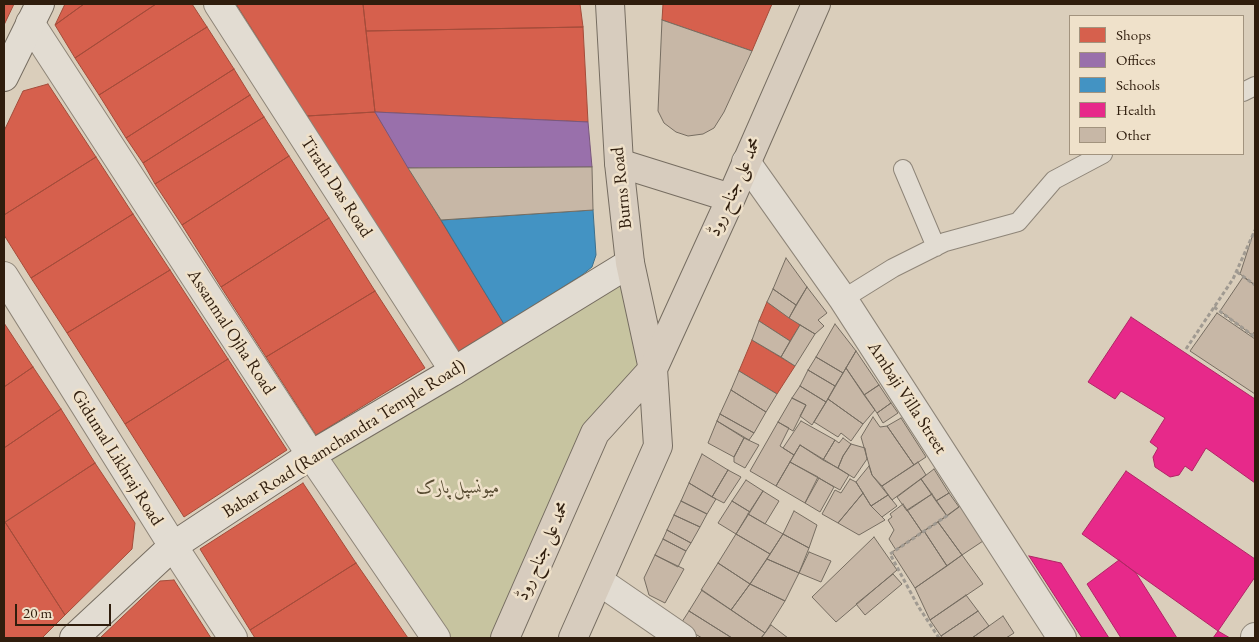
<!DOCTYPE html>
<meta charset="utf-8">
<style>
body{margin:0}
#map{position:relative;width:1259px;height:642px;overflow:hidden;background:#dacebb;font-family:"EB Garamond",serif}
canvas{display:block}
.frame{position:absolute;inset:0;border:5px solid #2f1d0d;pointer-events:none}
.legend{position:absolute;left:1069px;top:15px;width:175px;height:140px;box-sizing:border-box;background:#efe1ca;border:1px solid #a2937e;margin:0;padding:6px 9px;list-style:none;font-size:15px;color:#2f1d0d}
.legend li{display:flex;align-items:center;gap:10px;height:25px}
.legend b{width:25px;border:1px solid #a2937e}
.scale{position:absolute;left:15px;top:604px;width:96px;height:22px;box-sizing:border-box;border:2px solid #2f1d0d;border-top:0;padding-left:6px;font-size:15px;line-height:18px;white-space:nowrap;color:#2f1d0d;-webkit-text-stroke:4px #efe1ca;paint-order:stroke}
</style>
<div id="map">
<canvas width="1259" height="642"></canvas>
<div class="frame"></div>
<ul class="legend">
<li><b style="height:14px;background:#d6604d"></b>Shops</li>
<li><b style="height:14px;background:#9970ab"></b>Offices</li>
<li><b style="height:14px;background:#4393c3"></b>Schools</li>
<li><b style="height:14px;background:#e7298a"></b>Health</li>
<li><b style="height:14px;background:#c7b7a6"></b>Other</li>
</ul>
<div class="scale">20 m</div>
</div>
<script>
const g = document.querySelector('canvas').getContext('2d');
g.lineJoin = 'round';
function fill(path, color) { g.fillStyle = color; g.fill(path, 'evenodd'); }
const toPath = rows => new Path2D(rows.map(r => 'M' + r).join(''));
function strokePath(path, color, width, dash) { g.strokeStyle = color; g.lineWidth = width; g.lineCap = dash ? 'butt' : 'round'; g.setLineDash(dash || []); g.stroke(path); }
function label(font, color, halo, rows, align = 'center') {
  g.font = font + ' "EB Garamond",Amiri,serif'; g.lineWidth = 5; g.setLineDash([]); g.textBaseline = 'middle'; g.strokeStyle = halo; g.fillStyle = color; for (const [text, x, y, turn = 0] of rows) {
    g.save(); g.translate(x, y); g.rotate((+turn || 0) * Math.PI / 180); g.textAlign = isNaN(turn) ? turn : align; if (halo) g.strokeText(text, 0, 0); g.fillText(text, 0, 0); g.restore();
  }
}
const green = toPath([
 [630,263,653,369,595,433,505,638,436,638,311,456]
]);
const shops = toPath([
 [4,4,14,4,4,25,4,4],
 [65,4,84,4,55,25,65,4],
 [84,4,156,4,75,58,55,25,84,4],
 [156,4,192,4,207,27,99,95,75,58,156,4],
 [236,4,363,4,375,112,307,116,236,4],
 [363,4,580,4,583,27,366,31,363,4],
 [663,4,772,4,752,51,662,20,663,4],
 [207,27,234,69,126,138,99,95,207,27],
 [583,27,588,122,375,112,366,31,583,27],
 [234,69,250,95,143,163,126,138,234,69],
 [48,84,96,157,4,215,4,131,23,91,48,84],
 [250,95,264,117,155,184,143,163,250,95],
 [375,112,504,324,457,353,307,116,375,112],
 [264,117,289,156,182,225,155,184,264,117],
 [289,156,329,218,221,287,182,225,289,156],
 [96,157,133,214,31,278,4,235,4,215,96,157],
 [133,214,170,270,67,333,31,278,133,214],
 [329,218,375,291,266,357,221,287,329,218],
 [170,270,228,359,125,424,67,333,170,270],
 [375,291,425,368,316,435,266,357,375,291],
 [767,302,800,325,790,341,759,321,767,302],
 [4,323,33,367,4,387,4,323],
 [752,340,795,366,777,394,739,371,752,340],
 [228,359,287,450,184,517,125,424,228,359],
 [33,367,61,409,4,448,4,387,33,367],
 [61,409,95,463,4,523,4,448,61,409],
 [95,463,135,523,132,549,65,615,5,522,95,463],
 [303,483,356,563,250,630,200,549,303,483],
 [5,522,65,615,42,638,4,638,4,523,5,522],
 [356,563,408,638,255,638,250,630,356,563],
 [174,580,211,638,100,638,160,581,174,580]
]);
const offices = toPath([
 [375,112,588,122,592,167,408,168,375,112]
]);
const schools = toPath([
 [593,210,596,255,592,267,582,275,504,324,441,220,593,210]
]);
const health = toPath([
 [1131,317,1255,399,1255,483,1206,448,1192,471,1185,466,1179,475,1170,477,1155,467,1153,457,1158,448,1150,442,1165,418,1121,391,1115,399,1088,382,1131,317],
 [1126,471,1255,559,1255,577,1218,631,1082,534,1126,471],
 [1029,556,1061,563,1109,638,1082,638,1029,556],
 [1119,560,1136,573,1177,638,1121,638,1087,584,1119,560],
 [1218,631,1230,638,1213,638,1218,631]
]);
const building = toPath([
 [662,20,752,51,724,112,714,128,703,134,688,136,676,132,664,123,658,111,662,20],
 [592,167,593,210,441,220,408,168,592,167],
 [1253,234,1255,235,1255,285,1240,274,1253,234],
 [786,258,807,287,796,305,773,289,786,258],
 [1243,277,1255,285,1255,331,1252,335,1220,311,1243,277],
 [807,287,827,313,818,320,824,326,815,334,789,318,807,287],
 [773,289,796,305,789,318,767,302,773,289],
 [1217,313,1255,339,1255,394,1190,351,1217,313],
 [759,321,790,341,781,357,752,340,759,321],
 [835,324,856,351,843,373,816,357,835,324],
 [800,325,815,334,795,366,781,357,800,325],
 [856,351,879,385,864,395,846,368,856,351],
 [816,357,843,373,835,386,808,370,816,357],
 [846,368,875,410,863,424,828,399,846,368],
 [808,370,835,386,826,402,800,386,808,370],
 [739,371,777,394,766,412,731,390,739,371],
 [879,385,891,403,877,413,864,395,879,385],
 [800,386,826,402,812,425,800,416,806,405,792,398,800,386],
 [731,390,766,412,754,433,720,414,731,390],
 [792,398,806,405,793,431,778,422,792,398],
 [828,399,863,424,851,441,841,433,838,437,814,422,828,399],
 [891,403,898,413,883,423,877,413,891,403],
 [720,414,754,433,749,440,717,421,720,414],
 [873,417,880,427,887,426,914,465,882,486,872,475,861,437,873,417],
 [901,418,926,457,914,465,887,426,901,418],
 [717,421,744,438,734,457,708,443,717,421],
 [801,421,835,440,823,460,800,445,794,455,783,448,801,421],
 [778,422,789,428,780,446,794,455,776,486,750,471,778,422],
 [744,438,759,445,745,468,734,462,734,457,744,438],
 [843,438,851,444,843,456,838,468,823,460,835,440,839,443,843,438],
 [851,444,865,448,867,459,854,478,838,468,843,456,851,444],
 [800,445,849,475,840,490,790,462,800,445],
 [702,454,728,470,712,497,689,483,702,454],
 [790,462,818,477,805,503,776,486,790,462],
 [918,462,926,475,892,500,882,486,918,462],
 [869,466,872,475,888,495,871,506,856,482,869,466],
 [934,469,949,493,936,501,921,479,934,469],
 [728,470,741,477,724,503,712,497,728,470],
 [819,478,834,487,820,512,805,503,819,478],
 [850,479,856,482,863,493,838,523,822,514,835,490,841,493,850,479],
 [921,479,932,494,907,511,897,497,921,479],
 [746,480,763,491,750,512,732,501,746,480],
 [689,483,716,499,707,514,681,501,689,483],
 [763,491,779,501,765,524,748,514,763,491],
 [863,493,871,506,885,520,859,535,838,523,863,493],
 [949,493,959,507,947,516,936,501,949,493],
 [932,494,947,516,922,532,907,510,932,494],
 [888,495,897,506,882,517,871,506,888,495],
 [681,501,707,514,700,527,674,515,681,501],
 [732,501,750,512,736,534,718,523,732,501],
 [903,504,922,532,896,550,889,539,894,530,888,520,892,517,890,514,903,504],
 [960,506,983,541,962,555,938,522,960,506],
 [794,511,817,525,809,548,783,534,794,511],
 [748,514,783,534,770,554,736,534,748,514],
 [674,515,700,527,691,543,667,530,674,515],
 [938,522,962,555,947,566,924,531,938,522],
 [667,530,691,543,686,551,663,539,667,530],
 [924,531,947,566,915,588,892,552,924,531],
 [736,534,770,554,750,584,718,563,736,534],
 [783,534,809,548,799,573,767,559,783,534],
 [874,537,897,570,836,622,812,597,874,537],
 [663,539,686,551,678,567,655,555,663,539],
 [809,552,831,561,821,582,799,573,809,552],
 [655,555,684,569,665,603,649,595,644,578,655,555],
 [962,555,983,584,930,620,915,588,962,555],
 [767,559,799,573,785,601,750,584,767,559],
 [718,563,750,584,731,610,701,590,718,563],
 [893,574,902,584,865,615,856,604,893,574],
 [750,584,785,601,765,633,731,610,750,584],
 [702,590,765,633,761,638,732,638,689,611,702,590],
 [966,595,978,611,941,636,930,620,966,595],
 [689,611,732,638,702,638,680,625,689,611],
 [978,611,989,626,972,638,942,638,941,636,978,611],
 [1003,616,1014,633,1006,638,972,638,1003,616],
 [771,625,788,638,761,638,771,625]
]);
const path = toPath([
 [1237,272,1255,285],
 [1214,307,1255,337],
 [1186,349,1233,279,1255,230],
 [939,638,918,606,890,554,948,515]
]);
const lane = toPath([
 [1243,92,1255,86],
 [903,169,936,247],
 [843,299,893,268,945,242,1018,222,1054,180,1103,154]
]);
const street = toPath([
 [218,4,454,371],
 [30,23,311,455,436,638],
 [746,162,843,299,1062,638],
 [4,276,173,546,233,638],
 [599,581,682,638],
 [1255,638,1255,637]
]);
const secondary = toPath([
 [4,77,40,4],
 [74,638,173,546,311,455,454,371,630,263]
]);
const primary = toPath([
 [610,4,619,163,630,263,653,369]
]);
const highway = toPath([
 [619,163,731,198],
 [505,638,595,433,653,369,731,198,816,4],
 [573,638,658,446,653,369]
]);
const streetNames = [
 ["Tirath Das Road",336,187,57],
 ["محمد علی جناح روڈ",735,187,-66],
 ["Burns Road",622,188,-96],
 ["Assanmal Ojha Road",231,332,57],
 ["Ambaji Villa Street",907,398,57],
 ["Babar Road (Ramchandra Temple Road)",344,439,-32],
 ["Gidumal Likhraj Road",117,458,58],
 ["محمد علی جناح روڈ",543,551,-66]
];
const parkNames = [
 ["میونسپل پارک",458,488]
];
fill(green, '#c7c4a0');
fill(shops, '#d6604d');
strokePath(shops, '#a44c3a', 1);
fill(offices, '#9970ab');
strokePath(offices, '#79577c', 1);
fill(schools, '#4393c3');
strokePath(schools, '#3d708c', 1);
fill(health, '#e7298a');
strokePath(health, '#b02564', 1);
fill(building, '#c7b7a6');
strokePath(building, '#766d61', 1);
strokePath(lane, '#8e8578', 20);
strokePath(street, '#8e8578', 30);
strokePath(secondary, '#766d61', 30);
strokePath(primary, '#766d61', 30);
strokePath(highway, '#766d61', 30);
strokePath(path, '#a09a91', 3, [4, 2.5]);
strokePath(lane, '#e2dcd2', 18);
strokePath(street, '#e2dcd2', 28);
strokePath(secondary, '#e2dcd2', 28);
strokePath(primary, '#d7ccbe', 28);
strokePath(highway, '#d7ccbe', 28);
label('18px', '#2f1d0d', '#efe1ca', streetNames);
label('italic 18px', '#584c32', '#efe1ca', parkNames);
</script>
